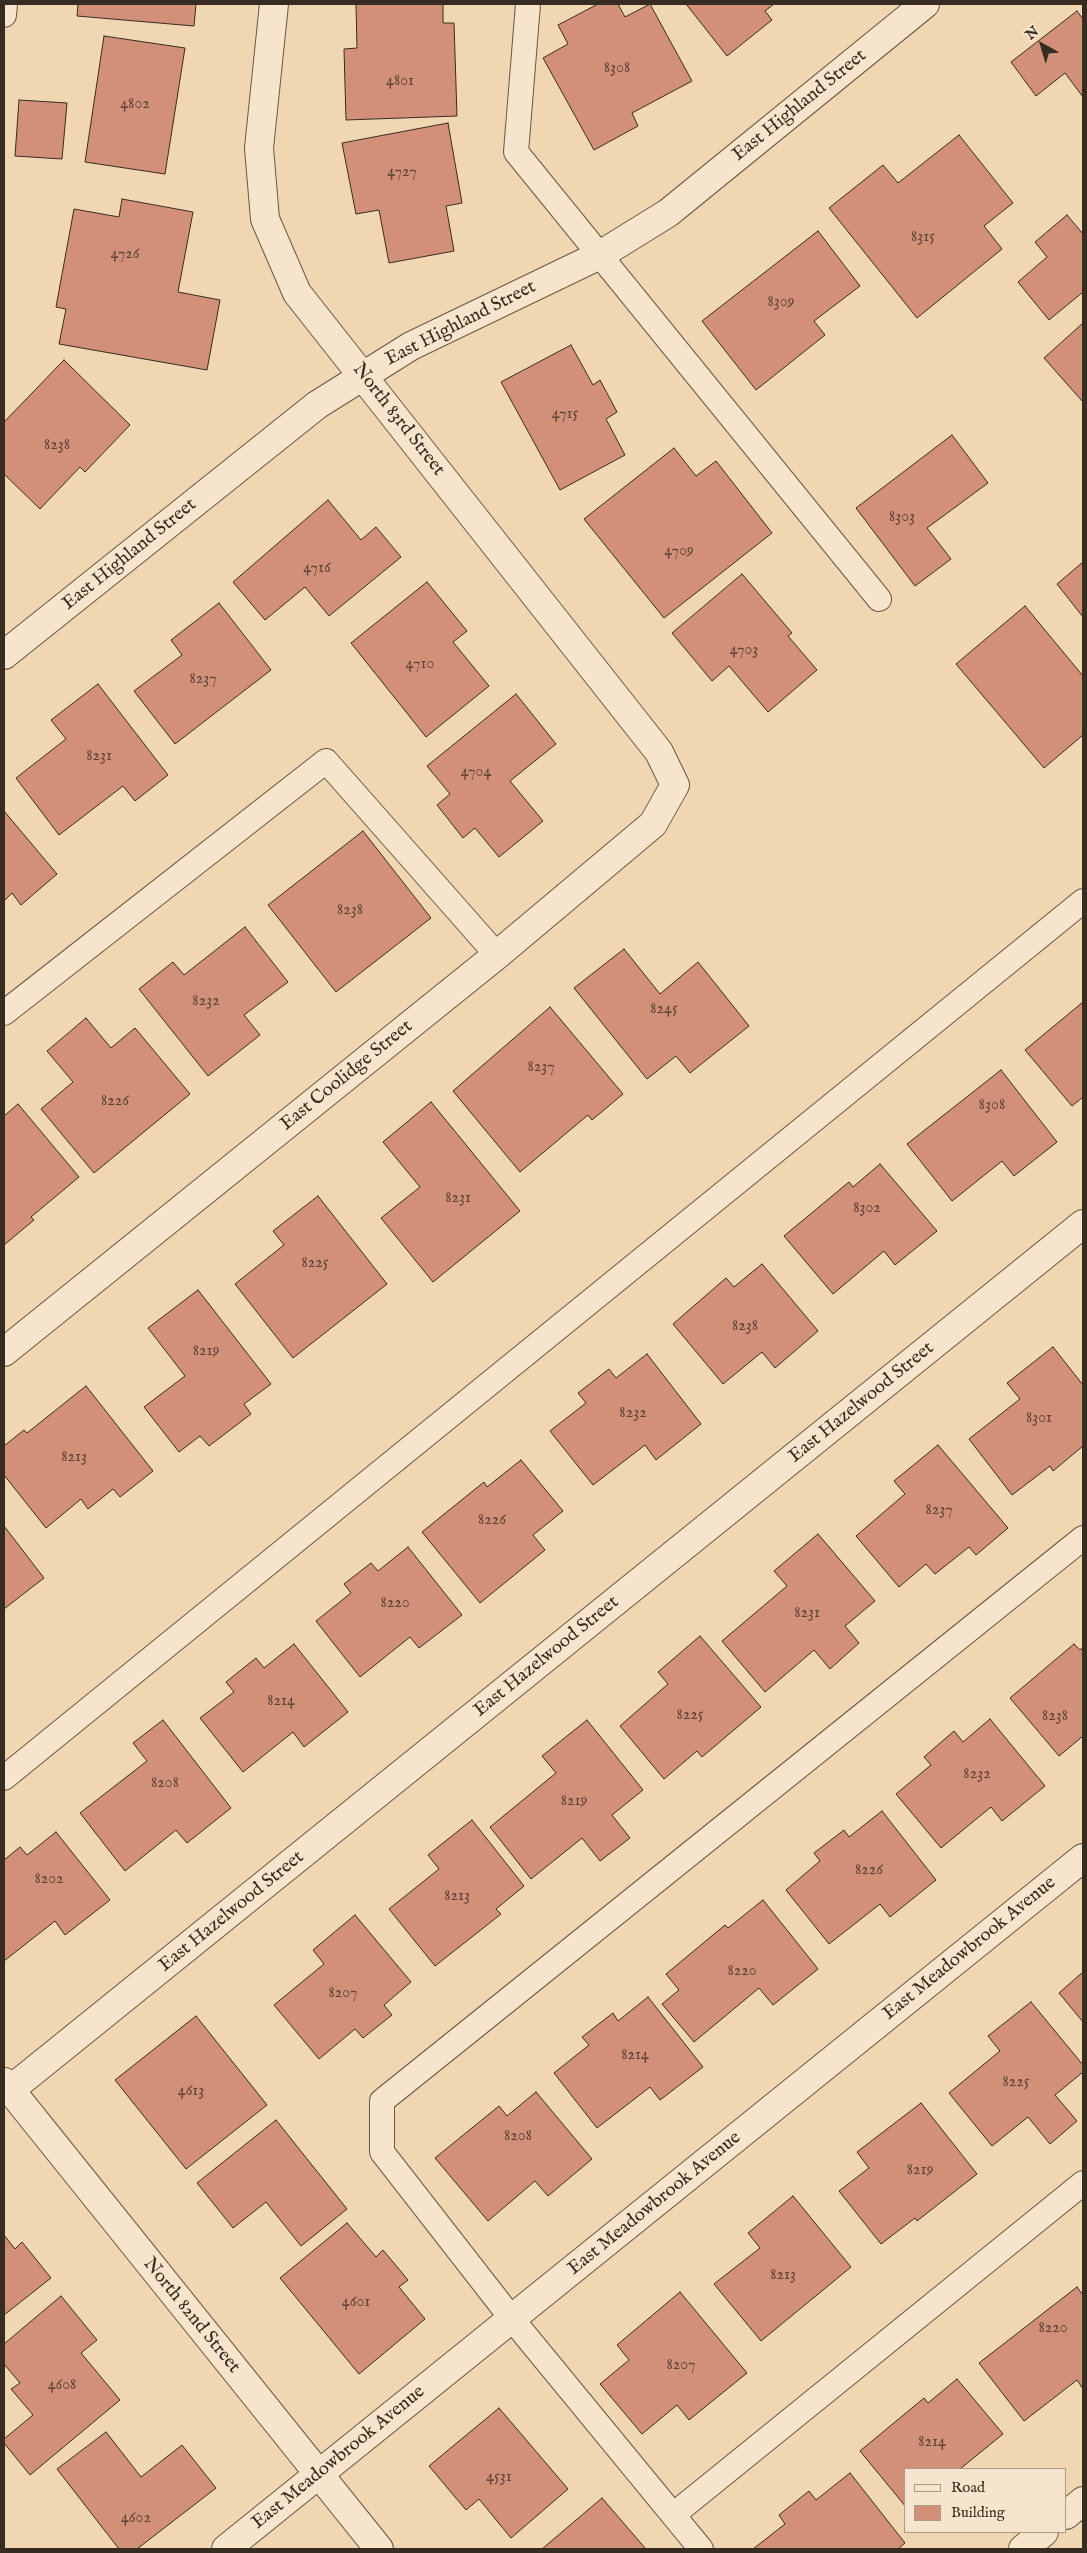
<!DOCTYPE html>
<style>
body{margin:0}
#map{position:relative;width:1087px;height:2553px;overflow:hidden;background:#f1d7b1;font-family:"IM FELL English",serif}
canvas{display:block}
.frame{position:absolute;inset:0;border:5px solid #372c22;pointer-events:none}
.legend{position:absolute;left:904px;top:2468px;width:162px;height:65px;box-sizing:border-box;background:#f6e5cc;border:1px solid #aa9b88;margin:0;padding:6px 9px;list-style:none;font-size:15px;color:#372c22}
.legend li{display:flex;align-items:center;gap:10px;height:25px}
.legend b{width:25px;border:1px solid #aa9b88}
.north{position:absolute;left:1017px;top:20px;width:50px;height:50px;-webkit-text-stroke:4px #f6e5cc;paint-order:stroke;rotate:321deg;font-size:14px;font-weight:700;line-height:20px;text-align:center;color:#372c22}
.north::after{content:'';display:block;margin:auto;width:18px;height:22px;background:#372c22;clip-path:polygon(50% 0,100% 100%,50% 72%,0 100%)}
</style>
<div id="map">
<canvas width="1087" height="2553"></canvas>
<div class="frame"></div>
<ul class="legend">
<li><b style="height:6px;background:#f6e5cc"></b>Road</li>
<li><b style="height:14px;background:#d29079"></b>Building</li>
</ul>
<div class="north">N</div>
</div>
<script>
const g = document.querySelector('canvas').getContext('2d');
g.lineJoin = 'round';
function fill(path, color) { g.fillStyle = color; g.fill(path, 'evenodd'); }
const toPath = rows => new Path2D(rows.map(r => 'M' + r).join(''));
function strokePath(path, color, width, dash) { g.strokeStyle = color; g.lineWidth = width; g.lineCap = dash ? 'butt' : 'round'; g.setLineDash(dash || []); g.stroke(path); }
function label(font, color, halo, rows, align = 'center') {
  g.font = font + ' "IM FELL English",serif'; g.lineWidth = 4.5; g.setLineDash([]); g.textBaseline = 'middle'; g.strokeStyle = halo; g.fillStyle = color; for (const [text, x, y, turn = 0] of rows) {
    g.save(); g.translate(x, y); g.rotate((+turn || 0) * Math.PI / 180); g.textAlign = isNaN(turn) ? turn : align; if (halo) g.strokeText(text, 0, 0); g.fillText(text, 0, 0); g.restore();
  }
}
const building = toPath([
 [78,4,196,4,194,26,77,16,78,4],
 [356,4,443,4,443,23,454,23,457,116,346,120,344,49,357,48,356,4],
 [598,4,618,4,625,17,650,4,692,81,632,113,638,126,594,150,543,58,568,44,558,25,598,4],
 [686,4,774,4,765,11,772,20,727,56,686,4],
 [1077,11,1083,19,1083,97,1065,73,1036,96,1011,62,1077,11],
 [104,36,185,48,165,174,85,162,104,36],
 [19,100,67,103,62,159,15,156,19,100],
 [448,123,462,203,446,206,454,251,389,263,379,210,356,214,342,143,448,123],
 [959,135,1013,203,984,226,1002,249,917,318,829,208,883,165,898,183,959,135],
 [122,199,193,212,178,292,220,300,207,370,59,344,66,309,56,307,74,209,119,217,122,199],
 [1067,215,1083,234,1083,292,1049,320,1018,282,1047,257,1035,242,1067,215],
 [818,231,860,286,814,321,825,335,756,390,702,321,818,231],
 [1083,323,1083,402,1044,358,1083,323],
 [571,345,593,385,600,380,617,412,606,419,625,455,560,490,501,382,571,345],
 [64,360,130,425,85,472,80,467,40,509,4,474,4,422,64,360],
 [952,435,988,483,927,528,951,559,915,586,856,508,952,435],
 [674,448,696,476,716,461,772,533,664,618,584,519,674,448],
 [328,500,361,540,376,527,401,557,329,616,305,587,265,620,233,582,328,500],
 [1083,562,1083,617,1057,584,1083,562],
 [742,574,792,633,788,636,817,670,768,712,729,666,712,681,672,633,742,574],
 [427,582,467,631,453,642,489,686,426,737,351,643,427,582],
 [219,603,271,670,175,744,134,691,182,655,171,640,219,603],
 [1025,606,1083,676,1083,735,1044,768,956,664,1025,606],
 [98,684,168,775,135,801,123,786,59,835,16,778,66,739,51,720,98,684],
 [516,694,556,744,510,781,543,821,499,857,475,828,463,838,437,805,450,794,427,766,516,694],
 [4,811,57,874,21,905,12,893,4,901,4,811],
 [363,831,431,918,336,992,268,905,363,831],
 [245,927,288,982,244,1015,260,1035,208,1076,139,989,173,962,184,975,245,927],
 [624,949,660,994,698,962,749,1026,690,1073,676,1056,647,1079,574,988,624,949],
 [1083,1002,1083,1097,1072,1106,1025,1050,1083,1002],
 [550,1007,623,1094,592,1120,588,1115,520,1172,453,1091,550,1007],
 [86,1018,111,1048,135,1028,190,1094,94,1173,41,1109,73,1082,47,1051,86,1018],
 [1001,1070,1057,1142,1014,1176,1002,1161,952,1201,907,1144,1001,1070],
 [431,1102,520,1211,433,1282,381,1218,420,1187,383,1142,431,1102],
 [18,1104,79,1177,31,1217,34,1220,4,1245,4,1116,18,1104],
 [880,1164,937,1231,895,1265,884,1251,833,1294,784,1236,849,1182,853,1187,880,1164],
 [318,1196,387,1284,293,1358,235,1284,284,1245,273,1231,318,1196],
 [762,1264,818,1331,775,1368,762,1352,723,1384,673,1324,726,1278,734,1287,762,1264],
 [198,1290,271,1384,244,1404,251,1414,209,1446,200,1436,179,1452,144,1407,185,1376,148,1328,198,1290],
 [1053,1347,1083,1385,1083,1446,1053,1471,1050,1466,1012,1495,969,1439,1020,1399,1007,1383,1053,1347],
 [647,1354,701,1424,656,1460,645,1445,593,1485,550,1431,586,1403,578,1393,609,1369,616,1378,647,1354],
 [86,1386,153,1471,120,1497,113,1489,88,1509,81,1499,46,1528,4,1475,4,1446,24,1430,27,1433,86,1386],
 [938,1445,1008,1528,976,1555,969,1547,935,1574,926,1564,899,1587,856,1536,905,1494,894,1481,938,1445],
 [521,1460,563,1511,533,1535,545,1550,480,1603,422,1532,484,1482,487,1487,521,1460],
 [4,1526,44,1578,4,1609,4,1526],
 [818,1534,875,1601,845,1626,859,1643,830,1669,814,1650,765,1692,722,1641,787,1586,774,1571,818,1534],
 [408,1547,462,1615,419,1648,410,1637,360,1677,316,1621,351,1593,344,1584,371,1563,378,1571,408,1547],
 [700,1636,761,1707,702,1757,697,1751,664,1779,620,1726,668,1684,658,1672,700,1636],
 [294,1644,348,1712,304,1747,293,1732,243,1772,200,1718,234,1692,226,1682,256,1658,264,1668,294,1644],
 [1074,1644,1080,1650,1083,1647,1083,1736,1059,1756,1010,1698,1074,1644],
 [990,1719,1045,1786,1002,1821,991,1807,941,1848,896,1794,931,1765,924,1757,954,1731,963,1742,990,1719],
 [163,1720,231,1808,187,1843,176,1830,125,1871,80,1813,147,1761,133,1743,163,1720],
 [587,1720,643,1790,612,1815,630,1838,600,1861,582,1838,531,1879,490,1827,556,1773,542,1756,587,1720],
 [882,1811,936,1880,890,1917,880,1904,829,1944,786,1890,820,1861,814,1853,844,1830,849,1837,882,1811],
 [472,1820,524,1886,496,1909,501,1914,435,1966,389,1909,439,1869,428,1855,472,1820],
 [56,1832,110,1900,65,1935,55,1921,4,1961,4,1860,20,1847,27,1855,56,1832],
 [763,1900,818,1969,773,2005,759,1988,694,2042,662,2004,679,1990,666,1974,725,1925,728,1928,763,1900],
 [355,1915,411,1982,384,2005,392,2015,363,2038,355,2029,319,2059,274,2005,324,1964,313,1950,355,1915],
 [1083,1972,1083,2022,1059,1993,1083,1972],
 [648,1997,703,2067,660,2100,650,2087,597,2128,554,2073,589,2045,582,2037,613,2013,618,2021,648,1997],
 [1031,2002,1083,2065,1083,2072,1055,2095,1077,2121,1050,2144,1028,2117,992,2146,949,2093,1000,2051,988,2036,1031,2002],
 [196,2016,267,2105,186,2169,115,2080,196,2016],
 [536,2092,592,2159,548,2196,535,2181,488,2221,435,2158,499,2106,507,2116,536,2092],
 [921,2103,977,2174,917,2221,915,2218,881,2244,839,2191,869,2168,857,2152,921,2103],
 [276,2120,347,2209,301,2246,266,2202,233,2228,197,2183,276,2120],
 [793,2196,851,2267,761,2341,714,2284,760,2248,748,2233,793,2196],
 [347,2223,376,2257,383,2250,408,2280,399,2287,425,2319,359,2374,280,2278,347,2223],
 [4,2235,15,2249,22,2242,51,2278,4,2315,4,2235],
 [1077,2287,1083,2295,1083,2389,1077,2380,1024,2421,979,2363,1077,2287],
 [680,2292,747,2373,689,2420,677,2405,642,2434,600,2384,629,2360,617,2345,680,2292],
 [61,2296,97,2340,81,2353,120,2400,30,2475,4,2443,4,2439,33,2415,11,2389,20,2383,4,2364,4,2344,61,2296],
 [957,2379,1003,2434,960,2469,906,2469,906,2507,860,2451,924,2398,928,2403,957,2379],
 [499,2408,568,2489,511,2538,479,2499,466,2510,429,2466,499,2408],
 [106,2432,141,2477,182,2445,216,2488,137,2549,119,2549,57,2469,106,2432],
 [850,2473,905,2543,898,2549,753,2549,785,2524,779,2515,809,2491,816,2500,850,2473],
 [602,2498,645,2548,644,2549,542,2549,602,2498]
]);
const service = toPath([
 [528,4,516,152,879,599],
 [4,15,5,4],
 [4,1013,326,761,497,955],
 [4,1778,1083,901],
 [673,2515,1083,2183],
 [701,2549,512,2319,382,2152,382,2101,1083,1538]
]);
const minor = toPath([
 [4,655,317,405,411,346,600,255,668,213,925,4],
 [4,1352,497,955,653,824,675,785,659,752,297,293,265,219,259,148,274,4],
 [10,2090,1083,1224],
 [1066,2515,1083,2501],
 [226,2549,1083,1858],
 [1023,2549,1044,2532]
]);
const tertiary = toPath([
 [4,2082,379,2549]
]);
const numberNames = [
 ["8308",617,69],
 ["4801",400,82],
 ["4802",135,105],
 ["4727",402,173],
 ["8315",923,238],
 ["4726",125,255],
 ["8309",781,303],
 ["4715",565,415],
 ["8238",57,446],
 ["8303",902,518],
 ["4709",679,552],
 ["4716",317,569],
 ["4703",744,651],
 ["4710",420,665],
 ["8237",203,680],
 ["8231",99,757],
 ["4704",476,773],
 ["8238",350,911],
 ["8232",206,1002],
 ["8245",664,1010],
 ["8237",541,1068],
 ["8226",115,1102],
 ["8308",992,1106],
 ["8231",458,1199],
 ["8302",867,1209],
 ["8225",315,1264],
 ["8238",745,1327],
 ["8219",206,1352],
 ["8232",633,1414],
 ["8301",1039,1419],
 ["8213",74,1458],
 ["8237",939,1511],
 ["8226",492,1521],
 ["8220",395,1604],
 ["8231",807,1614],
 ["8214",281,1702],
 ["8225",690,1716],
 ["8238",1055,1717],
 ["8232",977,1775],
 ["8208",165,1784],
 ["8219",574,1802],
 ["8226",869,1871],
 ["8202",49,1880],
 ["8213",457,1897],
 ["8220",742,1972],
 ["8207",343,1994],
 ["8214",635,2056],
 ["8225",1016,2083],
 ["4613",191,2092],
 ["8208",518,2137],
 ["8219",920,2171],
 ["8213",783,2276],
 ["4601",356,2303],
 ["8220",1053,2329],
 ["8207",681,2366],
 ["4608",62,2386],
 ["8214",932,2443],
 ["4531",499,2478],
 ["4602",136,2519]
];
const streetNames = [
 ["East Highland Street",800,106,-39],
 ["East Highland Street",461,324,-27],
 ["North 83rd Street",398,420,52],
 ["East Highland Street",130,555,-39],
 ["East Coolidge Street",347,1076,-39],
 ["East Hazelwood Street",862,1403,-39],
 ["East Hazelwood Street",547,1657,-39],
 ["East Hazelwood Street",232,1912,-39],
 ["East Meadowbrook Avenue",970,1949,-39],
 ["East Meadowbrook Avenue",655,2204,-39],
 ["North 82nd Street",191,2316,51],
 ["East Meadowbrook Avenue",339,2458,-39]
];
fill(building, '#d29079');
strokePath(building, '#372c22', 1);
strokePath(service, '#665746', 26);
strokePath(minor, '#665746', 30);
strokePath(tertiary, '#665746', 30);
strokePath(service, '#f6e5cc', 24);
strokePath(minor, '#f6e5cc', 28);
strokePath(tertiary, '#f6e5cc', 28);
label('16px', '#5e4538', null, numberNames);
label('19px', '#372c22', '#f6e5cc', streetNames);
</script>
